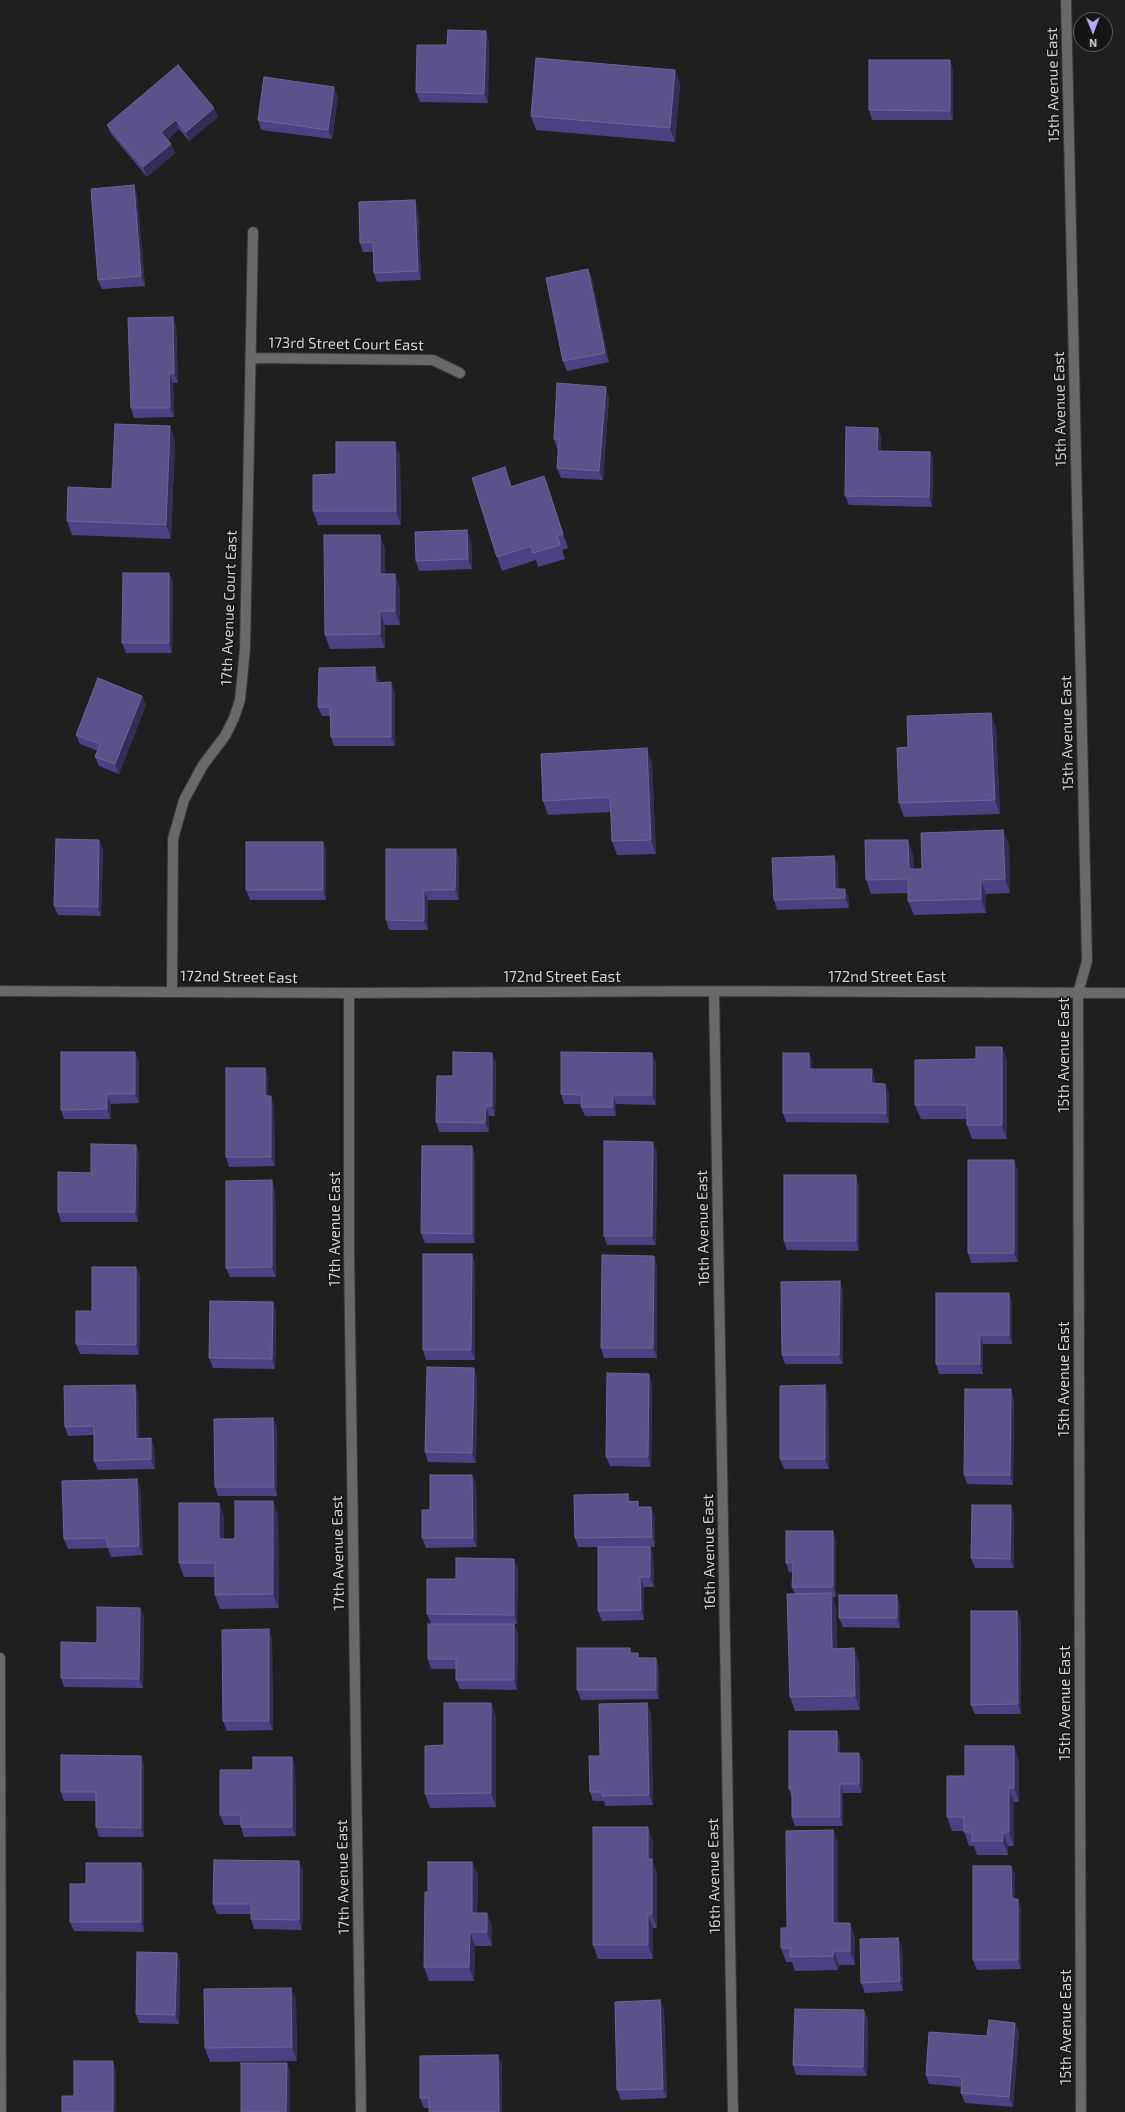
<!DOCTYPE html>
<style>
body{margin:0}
#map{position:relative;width:1125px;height:2112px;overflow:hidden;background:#1d201e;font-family:"Exo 2",sans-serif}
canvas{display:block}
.north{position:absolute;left:1073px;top:12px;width:40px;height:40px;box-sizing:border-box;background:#141615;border:1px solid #606261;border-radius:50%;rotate:179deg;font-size:11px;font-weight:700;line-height:16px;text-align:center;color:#d2d3d2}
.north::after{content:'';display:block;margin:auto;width:14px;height:18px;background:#b4acf9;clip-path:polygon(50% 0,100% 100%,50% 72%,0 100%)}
</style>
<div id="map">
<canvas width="1125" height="2112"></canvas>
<div class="north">N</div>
</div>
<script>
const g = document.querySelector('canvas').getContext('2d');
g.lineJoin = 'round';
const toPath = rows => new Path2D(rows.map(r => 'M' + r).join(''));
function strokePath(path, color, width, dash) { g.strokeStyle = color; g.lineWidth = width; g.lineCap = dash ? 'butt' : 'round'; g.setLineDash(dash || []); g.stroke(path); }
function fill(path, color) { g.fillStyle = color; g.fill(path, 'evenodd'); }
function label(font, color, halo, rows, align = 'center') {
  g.font = font + ' "Exo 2",sans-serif'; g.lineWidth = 3; g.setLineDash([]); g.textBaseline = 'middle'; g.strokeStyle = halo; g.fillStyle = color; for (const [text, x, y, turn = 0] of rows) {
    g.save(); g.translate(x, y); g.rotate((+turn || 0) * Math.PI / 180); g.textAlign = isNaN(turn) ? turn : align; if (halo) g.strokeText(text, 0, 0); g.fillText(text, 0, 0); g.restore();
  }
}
const minor = toPath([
 [1066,0,1087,961,1078,993,1081,2112],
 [251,358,433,360,460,373],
 [0,991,349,993,714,991,1125,993],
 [172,991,173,839,184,800,203,765,225,736,234,718,240,700,245,649,253,232],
 [714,991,733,2112],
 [349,993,349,1251,361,2112],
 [0,1658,1,2112]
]);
const wall = toPath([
 [489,41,488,103,420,102,416,92,447,45],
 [675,70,680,84,675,142,536,130,531,116],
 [953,70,953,120,872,120,869,110],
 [338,96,332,139,261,130,258,120],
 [218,117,189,141,179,129,168,139,175,153,147,177,111,134,107,125],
 [134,185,137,195,145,286,102,289,98,280],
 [418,210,421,280,377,282,374,273,373,252,363,252,360,243],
 [588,269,592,279,609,362,567,371,563,361],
 [173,317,176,326,178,383,173,383,174,417,134,418,131,408],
 [609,397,603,480,561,478,557,468,559,449,557,449,554,439],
 [878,428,881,437,881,451,930,452,933,461,932,507,849,505,845,496],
 [175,440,171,539,72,535,67,521,112,489],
 [400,456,401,525,318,525,313,511,336,474],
 [544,476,568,548,562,550,565,559,538,567,536,560,502,571,497,557,511,486],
 [380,535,385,549,385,574,400,588,400,625,385,625,385,648,330,649,325,635],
 [471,540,472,569,419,571,416,561],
 [169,573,173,582,172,653,126,653,122,643],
 [375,667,378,677,379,683,395,692,395,746,334,746,331,737,331,716,322,716,318,707],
 [142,696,146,705,119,774,99,766,95,757,98,751,80,744,76,735],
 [996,727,1000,814,904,817,899,803,908,747],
 [652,762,656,854,617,855,612,841,611,812,548,815,543,801],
 [99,840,103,850,101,916,58,915,54,906],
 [323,842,326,852,326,900,250,900,246,890],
 [1009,844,1010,893,986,894,986,913,914,915,908,901,908,893,871,894,866,880,913,854,914,869,922,869],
 [834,856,838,866,838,889,849,899,849,908,777,910,774,900],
 [459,859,459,900,428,900,428,930,389,930,386,920],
 [1002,1047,1007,1061,1007,1139,972,1139,967,1125,967,1119,921,1119,915,1105],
 [809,1053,812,1062,812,1069,875,1078,875,1084,889,1093,889,1123,786,1122,783,1113],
 [139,1061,139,1103,111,1104,111,1119,64,1119,61,1110],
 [496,1062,495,1116,489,1116,489,1132,439,1132,436,1122,453,1076],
 [656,1062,656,1105,616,1104,616,1116,585,1116,581,1107,581,1104,564,1104,561,1094],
 [265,1068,268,1077,268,1096,274,1106,275,1166,229,1167,226,1157],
 [136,1145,139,1154,138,1222,61,1222,58,1212,91,1173],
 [472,1146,475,1156,475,1243,425,1243,421,1233],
 [657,1151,656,1245,607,1245,604,1236],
 [1018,1170,1018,1262,971,1263,968,1253],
 [859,1185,859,1251,787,1250,784,1241],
 [275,1190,276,1277,230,1277,226,1268],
 [472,1254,475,1264,475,1360,426,1360,423,1350],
 [654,1256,657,1265,657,1358,604,1358,601,1348],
 [136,1267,140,1277,139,1355,80,1354,76,1344,92,1311],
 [843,1291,843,1364,785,1364,782,1355],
 [1009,1293,1012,1303,1012,1344,983,1344,983,1374,939,1374,936,1364],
 [273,1302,276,1312,275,1369,213,1368,209,1358],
 [477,1377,476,1463,428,1462,425,1452],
 [652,1384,651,1467,610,1466,606,1457],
 [135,1385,138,1394,139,1438,151,1438,154,1447,155,1469,98,1470,94,1461,94,1435,68,1436,65,1427],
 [825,1385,828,1395,829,1469,784,1469,780,1459],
 [1014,1399,1013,1485,967,1484,964,1475],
 [273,1418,277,1428,277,1496,218,1496,215,1487],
 [472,1475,476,1484,477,1547,426,1548,422,1538,430,1510],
 [140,1488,143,1555,111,1557,108,1548,68,1549,64,1539],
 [628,1494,631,1502,655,1517,655,1547,578,1547,575,1538],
 [219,1503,224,1517,224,1539,235,1539,278,1515,279,1608,220,1609,215,1595,215,1577,184,1577,179,1563],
 [1014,1515,1014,1568,975,1568,971,1558],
 [836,1541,836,1597,833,1597,836,1607,837,1649,854,1648,859,1662,860,1710,795,1711,790,1697,795,1594,792,1587,793,1572,789,1572,786,1563],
 [650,1547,653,1556,654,1587,644,1587,644,1620,602,1621,598,1611],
 [518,1568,517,1624,514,1624,518,1634,517,1690,460,1689,456,1680,456,1669,431,1669,428,1659,431,1624,427,1614,456,1579],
 [900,1605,900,1628,843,1627,839,1618],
 [140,1608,144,1617,143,1688,64,1687,61,1678,97,1643],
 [1017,1611,1021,1621,1021,1714,975,1714,971,1705],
 [272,1639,273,1730,227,1731,223,1721],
 [632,1653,640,1658,659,1668,659,1699,581,1700,577,1690],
 [491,1703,496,1717,496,1807,430,1808,425,1794,444,1745],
 [651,1713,653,1805,605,1806,604,1801,593,1801,590,1792,600,1756],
 [837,1731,840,1741,840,1753,859,1753,863,1763,862,1793,843,1793,843,1826,795,1826,792,1817,792,1798,789,1789],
 [141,1756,144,1765,144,1837,99,1837,96,1827,96,1801,64,1801,61,1792],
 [292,1757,295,1767,296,1836,244,1837,241,1827,241,1825,224,1825,220,1815,253,1770],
 [1019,1760,1019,1802,1014,1802,1014,1846,1008,1846,1008,1855,977,1855,974,1846,969,1846,964,1831,952,1831,947,1817,965,1776],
 [833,1830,838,1844,838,1923,855,1937,855,1965,839,1965,838,1970,795,1971,792,1962,786,1962,781,1948,787,1928],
 [653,1841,653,1862,657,1873,657,1928,653,1928,653,1959,598,1959,593,1945],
 [472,1862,478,1876,477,1913,487,1913,492,1927,492,1946,475,1946,474,1981,429,1981,424,1967,428,1892],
 [1011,1866,1015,1875,1015,1899,1021,1908,1021,1969,977,1970,973,1960],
 [303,1870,302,1930,254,1929,251,1919,251,1914,217,1914,213,1904],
 [144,1872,144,1932,74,1931,70,1922,86,1884],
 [898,1938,902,1948,903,1991,865,1993,861,1983],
 [177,1953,180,1963,179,2024,139,2023,136,2014],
 [291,1988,296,2002,297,2061,210,2062,205,2048],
 [660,2000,664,2010,667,2098,621,2100,617,2090],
 [868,2019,867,2076,796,2075,793,2065],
 [1015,2023,1019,2032,1013,2107,965,2103,961,2093,962,2087,929,2084,926,2075,987,2036],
 [502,2065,429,2108,424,2108,420,2098]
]);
const shadedWall = toPath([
 [486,31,489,41,488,103,484,94],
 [950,60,953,70,953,120,950,111],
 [675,70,680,84,675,142,670,128],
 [334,87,338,96,332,139,328,130],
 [214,108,218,117,189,141,186,132],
 [176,120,179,129,165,141,161,132],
 [171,144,175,153,147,177,143,167],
 [134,185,137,195,145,286,141,276],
 [415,200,418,210,421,280,418,271],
 [588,269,592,279,609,362,605,353],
 [173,317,176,326,178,383,174,373],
 [169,373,173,383,174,417,170,408],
 [606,387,609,397,603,480,599,471],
 [170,426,175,440,171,539,166,525],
 [878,428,881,437,881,461,877,451],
 [395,442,400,456,401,525,396,511],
 [930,452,933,461,932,507,929,497],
 [544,476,549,490,568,548,563,534],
 [467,530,471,540,472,569,468,559],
 [380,535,385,549,385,588,380,574],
 [169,573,173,582,172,653,169,643],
 [395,574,400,588,400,625,395,611],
 [380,611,385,625,385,648,380,634],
 [375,667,378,677,379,692,375,683],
 [391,682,395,692,395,746,391,737],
 [142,696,146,705,119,774,115,764],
 [991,713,996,727,1000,814,995,800],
 [647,748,652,762,656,854,651,840],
 [1003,830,1009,844,1010,893,1005,879],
 [99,840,103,850,101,916,98,907],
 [908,840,913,854,914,883,909,869],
 [323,842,326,852,326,900,323,890],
 [456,849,459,859,459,900,455,890],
 [834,856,838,866,839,899,835,889],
 [981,880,986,894,986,913,981,899],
 [845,889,849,899,849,908,845,898],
 [424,890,428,900,428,930,424,921],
 [1002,1047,1007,1061,1007,1139,1002,1125],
 [135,1052,139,1061,139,1103,135,1094],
 [492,1053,496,1062,495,1116,492,1106],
 [652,1053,656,1062,656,1105,652,1095],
 [809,1053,812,1062,812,1078,809,1069],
 [265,1068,268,1077,268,1105,265,1096],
 [872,1069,875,1078,875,1093,871,1083],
 [885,1084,889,1093,889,1123,886,1113],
 [107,1094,111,1104,111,1119,107,1109],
 [613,1095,616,1104,616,1116,613,1107],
 [271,1096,274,1106,275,1166,271,1157],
 [486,1106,489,1116,489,1132,485,1123],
 [653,1142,657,1151,656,1245,652,1236],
 [136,1145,139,1154,138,1222,135,1212],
 [472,1146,475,1156,475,1243,472,1234],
 [1014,1160,1018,1170,1018,1262,1014,1253],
 [856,1175,859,1185,859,1251,856,1241],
 [272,1180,275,1190,276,1277,272,1267],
 [472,1254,475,1264,475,1360,471,1350],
 [654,1256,657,1265,657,1358,653,1348],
 [136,1267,140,1277,139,1355,136,1345],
 [840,1281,843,1291,843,1364,839,1355],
 [1009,1293,1012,1303,1012,1344,1009,1335],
 [273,1302,276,1312,275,1369,272,1359],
 [980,1335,983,1344,983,1374,980,1364],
 [474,1368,477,1377,476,1463,472,1453],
 [649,1374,652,1384,651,1467,648,1457],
 [135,1385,138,1394,140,1448,136,1439],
 [825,1385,828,1395,829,1469,825,1459],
 [1011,1389,1014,1399,1013,1485,1010,1475],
 [273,1418,277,1428,277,1496,274,1487],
 [151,1438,154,1447,155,1469,151,1459],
 [472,1475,476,1484,477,1547,473,1538],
 [137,1479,140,1488,143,1555,139,1546],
 [628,1494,632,1504,628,1502],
 [273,1501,278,1515,279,1608,273,1594],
 [219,1503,224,1517,224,1553,219,1539],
 [1011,1505,1014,1515,1014,1568,1010,1559],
 [651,1507,655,1517,655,1547,652,1537],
 [833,1531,836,1541,836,1597,833,1587],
 [650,1547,653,1556,654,1587,650,1577],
 [514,1559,518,1568,517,1624,514,1615],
 [640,1577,644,1587,644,1620,641,1610],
 [831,1593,836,1607,838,1663,832,1649],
 [897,1595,900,1605,900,1628,897,1618],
 [140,1608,144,1617,143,1688,139,1679],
 [1017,1611,1021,1621,1021,1714,1018,1704],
 [514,1624,518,1634,517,1690,514,1680],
 [269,1629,272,1639,273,1730,269,1721],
 [854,1648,859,1662,860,1710,855,1696],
 [656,1658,659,1668,659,1699,656,1690],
 [491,1703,496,1717,496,1807,491,1793],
 [647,1703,651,1713,653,1805,649,1795],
 [837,1731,840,1741,840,1763,837,1753],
 [1014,1746,1019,1760,1019,1802,1014,1788],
 [859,1753,863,1763,862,1793,859,1784],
 [141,1756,144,1765,144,1837,141,1828],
 [292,1757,295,1767,296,1836,292,1827],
 [840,1784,843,1793,843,1826,840,1817],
 [1009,1788,1014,1802,1014,1846,1009,1832],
 [648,1827,653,1841,653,1862,657,1873,657,1928,652,1914,648,1859],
 [833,1830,838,1844,838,1937,833,1923],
 [1003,1832,1008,1846,1008,1855,1003,1841],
 [299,1861,303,1870,302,1930,299,1920],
 [472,1862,478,1876,477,1927,472,1913],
 [141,1863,144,1872,144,1932,141,1922],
 [1011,1866,1015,1875,1015,1908,1012,1899],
 [1018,1899,1021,1908,1021,1969,1018,1960],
 [487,1913,492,1927,492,1946,487,1932],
 [648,1914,653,1928,653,1959,648,1945],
 [850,1923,855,1937,855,1965,850,1951],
 [470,1932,475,1946,474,1981,469,1967],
 [898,1938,902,1948,903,1991,900,1981],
 [834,1951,839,1965,838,1970,833,1956],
 [177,1953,180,1963,179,2024,175,2015],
 [291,1988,296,2002,297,2061,292,2047],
 [660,2000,664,2010,667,2098,663,2089],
 [864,2010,868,2019,867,2076,863,2067],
 [1015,2023,1019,2032,1013,2107,1009,2097],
 [498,2055,502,2065,502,2112,499,2112],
 [113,2061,116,2071,116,2112,113,2112],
 [287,2063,290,2072,290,2112,286,2112]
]);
const building = toPath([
 [448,30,486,31,484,94,416,92,417,45,447,45,448,30],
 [536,58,675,70,670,128,531,116,536,58],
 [869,60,950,60,950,111,869,110,869,60],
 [178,65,214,108,186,132,176,120,161,132,171,144,143,167,107,125,178,65],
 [264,77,334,87,328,130,258,120,264,77],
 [134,185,141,276,98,280,91,189,134,185],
 [415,200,418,271,374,273,373,242,360,243,359,202,415,200],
 [588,269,605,353,563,361,546,278,588,269],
 [173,317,174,373,169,373,170,408,131,408,128,318,173,317],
 [557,383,606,387,599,471,557,468,559,439,554,439,557,383],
 [115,424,170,426,166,525,67,521,68,487,112,489,115,424],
 [846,427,878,428,877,451,930,452,929,497,845,496,846,427],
 [336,442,395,442,396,511,313,511,313,475,336,474,336,442],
 [505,467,511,487,544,476,563,534,557,536,560,545,533,553,531,546,497,557,472,478,505,467],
 [467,530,468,559,416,561,415,532,467,530],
 [324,535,380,535,380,574,395,574,395,611,380,611,380,634,325,635,324,535],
 [123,573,169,573,169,643,122,643,123,573],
 [375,667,375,683,391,682,391,737,331,737,330,707,318,707,319,668,375,667],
 [98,678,142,696,115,764,95,757,100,744,76,735,98,678],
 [991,713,995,800,899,803,897,748,908,747,907,716,991,713],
 [647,748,651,840,612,841,610,797,543,801,541,754,647,748],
 [1003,830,1005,879,981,880,981,899,908,901,908,879,866,880,865,840,908,840,909,869,922,869,921,833,1003,830],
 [56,839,99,840,98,907,54,906,56,839],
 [246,842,323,842,323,890,246,890,246,842],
 [386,849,456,849,455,890,424,890,424,921,386,920,386,849],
 [834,856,835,889,845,889,845,898,774,900,772,858,834,856],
 [976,1047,1002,1047,1002,1125,967,1125,967,1105,915,1105,915,1060,976,1059,976,1047],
 [61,1052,135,1052,135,1094,107,1094,107,1109,61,1110,61,1052],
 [453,1052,492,1053,492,1106,486,1106,485,1123,436,1122,437,1076,453,1076,453,1052],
 [561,1052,652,1053,652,1095,613,1095,613,1107,581,1107,582,1095,561,1094,561,1052],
 [783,1053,809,1053,809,1069,872,1069,871,1083,885,1084,886,1113,783,1113,783,1053],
 [226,1068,265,1068,265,1096,271,1096,271,1157,226,1157,226,1068],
 [604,1141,653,1142,652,1236,604,1236,604,1141],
 [91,1144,136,1145,135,1212,58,1212,58,1172,91,1173,91,1144],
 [422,1146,472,1146,472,1234,421,1233,422,1146],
 [968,1160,1014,1160,1014,1253,968,1253,968,1160],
 [784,1175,856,1175,856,1241,784,1241,784,1175],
 [272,1180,272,1267,226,1268,226,1181,272,1180],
 [423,1254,472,1254,471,1350,423,1350,423,1254],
 [602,1255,654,1256,653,1348,601,1348,602,1255],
 [92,1267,136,1267,136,1345,76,1344,76,1311,92,1311,92,1267],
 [840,1281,839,1355,782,1355,781,1282,840,1281],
 [936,1293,1009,1293,1009,1335,980,1335,980,1364,936,1364,936,1293],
 [210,1301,273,1302,272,1359,209,1358,210,1301],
 [427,1367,474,1368,472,1453,425,1452,427,1367],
 [607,1373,649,1374,648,1457,606,1457,607,1373],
 [135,1385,136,1439,151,1438,151,1459,94,1461,94,1426,65,1427,64,1386,135,1385],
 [825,1385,825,1459,780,1459,780,1386,825,1385],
 [965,1389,1011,1389,1010,1475,964,1475,965,1389],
 [273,1418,274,1487,215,1487,214,1419,273,1418],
 [430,1475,472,1475,473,1538,422,1538,422,1510,430,1510,430,1475],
 [137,1479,139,1546,107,1547,107,1538,64,1539,62,1481,137,1479],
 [628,1494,628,1502,638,1501,638,1507,651,1507,652,1537,575,1538,574,1495,628,1494],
 [235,1501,273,1501,273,1594,215,1595,215,1563,179,1563,179,1503,219,1503,219,1539,235,1539,235,1501],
 [972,1505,1011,1505,1010,1559,971,1558,972,1505],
 [786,1531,833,1531,833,1587,792,1587,793,1563,786,1563,786,1531],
 [598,1547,650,1547,650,1577,640,1577,641,1610,598,1611,598,1547],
 [456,1558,514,1559,514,1615,427,1614,427,1579,456,1579,456,1558],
 [831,1593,832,1649,854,1648,855,1696,790,1697,787,1594,831,1593],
 [839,1595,897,1595,897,1618,839,1618,839,1595],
 [97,1607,140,1608,139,1679,61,1678,61,1642,97,1643,97,1607],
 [971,1611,1017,1611,1018,1704,971,1705,971,1611],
 [428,1624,514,1624,514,1680,456,1680,456,1659,428,1659,428,1624],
 [269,1629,269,1721,223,1721,222,1630,269,1629],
 [577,1648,630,1648,630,1653,638,1653,638,1658,656,1658,656,1690,577,1690,577,1648],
 [444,1703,491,1703,491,1793,425,1794,425,1746,444,1745,444,1703],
 [647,1703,649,1795,602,1796,602,1792,590,1792,589,1756,600,1756,599,1704,647,1703],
 [789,1731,837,1731,837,1753,859,1753,859,1784,840,1784,840,1817,792,1817,792,1789,789,1789,789,1731],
 [965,1746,1014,1746,1014,1788,1009,1788,1009,1832,1003,1832,1003,1841,972,1841,972,1832,964,1832,964,1817,947,1817,947,1776,965,1776,965,1746],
 [61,1755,141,1756,141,1828,96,1827,96,1792,61,1792,61,1755],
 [253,1757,292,1757,292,1827,241,1827,241,1815,220,1815,220,1770,253,1770,253,1757],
 [593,1827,648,1827,648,1859,652,1859,652,1914,648,1914,648,1945,593,1945,593,1827],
 [833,1830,833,1923,850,1923,850,1951,834,1951,833,1956,790,1957,790,1948,781,1948,781,1928,787,1928,786,1831,833,1830],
 [214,1860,299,1861,299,1920,251,1919,251,1904,213,1904,214,1860],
 [428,1862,472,1862,472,1913,487,1913,487,1932,470,1932,469,1967,424,1967,425,1892,428,1892,428,1862],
 [86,1863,141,1863,141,1922,70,1922,70,1884,86,1884,86,1863],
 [973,1866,1011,1866,1012,1899,1018,1899,1018,1960,973,1960,973,1866],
 [898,1938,900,1981,861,1983,860,1939,898,1938],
 [137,1952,177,1953,175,2015,136,2014,137,1952],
 [291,1988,292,2047,205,2048,204,1989,291,1988],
 [660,2000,663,2089,617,2090,615,2002,660,2000],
 [795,2009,864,2010,863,2067,793,2065,795,2009],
 [989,2020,1015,2023,1009,2097,961,2093,962,2077,926,2075,929,2032,987,2036,989,2020],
 [498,2055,499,2112,429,2112,429,2098,420,2098,420,2056,498,2055],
 [74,2061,113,2061,113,2112,62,2112,62,2096,74,2096,74,2061],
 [241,2063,287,2063,286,2112,241,2112,241,2063]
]);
const streetNames = [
 ["15th Avenue East",1053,85,-91],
 ["173rd Street Court East",346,344,1],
 ["15th Avenue East",1060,409,-91],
 ["17th Avenue Court East",229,608,-88],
 ["15th Avenue East",1067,733,-91],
 ["172nd Street East",239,977,1],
 ["172nd Street East",562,977],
 ["172nd Street East",887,977],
 ["15th Avenue East",1064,1055,-90],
 ["16th Avenue East",703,1228,-91],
 ["17th Avenue East",335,1229,-90],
 ["15th Avenue East",1064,1379,-90],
 ["16th Avenue East",709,1552,-91],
 ["17th Avenue East",338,1553,-91],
 ["15th Avenue East",1065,1703,-90],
 ["16th Avenue East",714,1876,-91],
 ["17th Avenue East",343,1877,-91],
 ["15th Avenue East",1066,2027,-90]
];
strokePath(minor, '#383938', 12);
strokePath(minor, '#686a69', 10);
fill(wall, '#4d4183');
fill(shadedWall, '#342d57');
fill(building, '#5b518b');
strokePath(building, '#6e6596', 1);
label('15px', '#d2d3d2', '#141615', streetNames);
</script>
